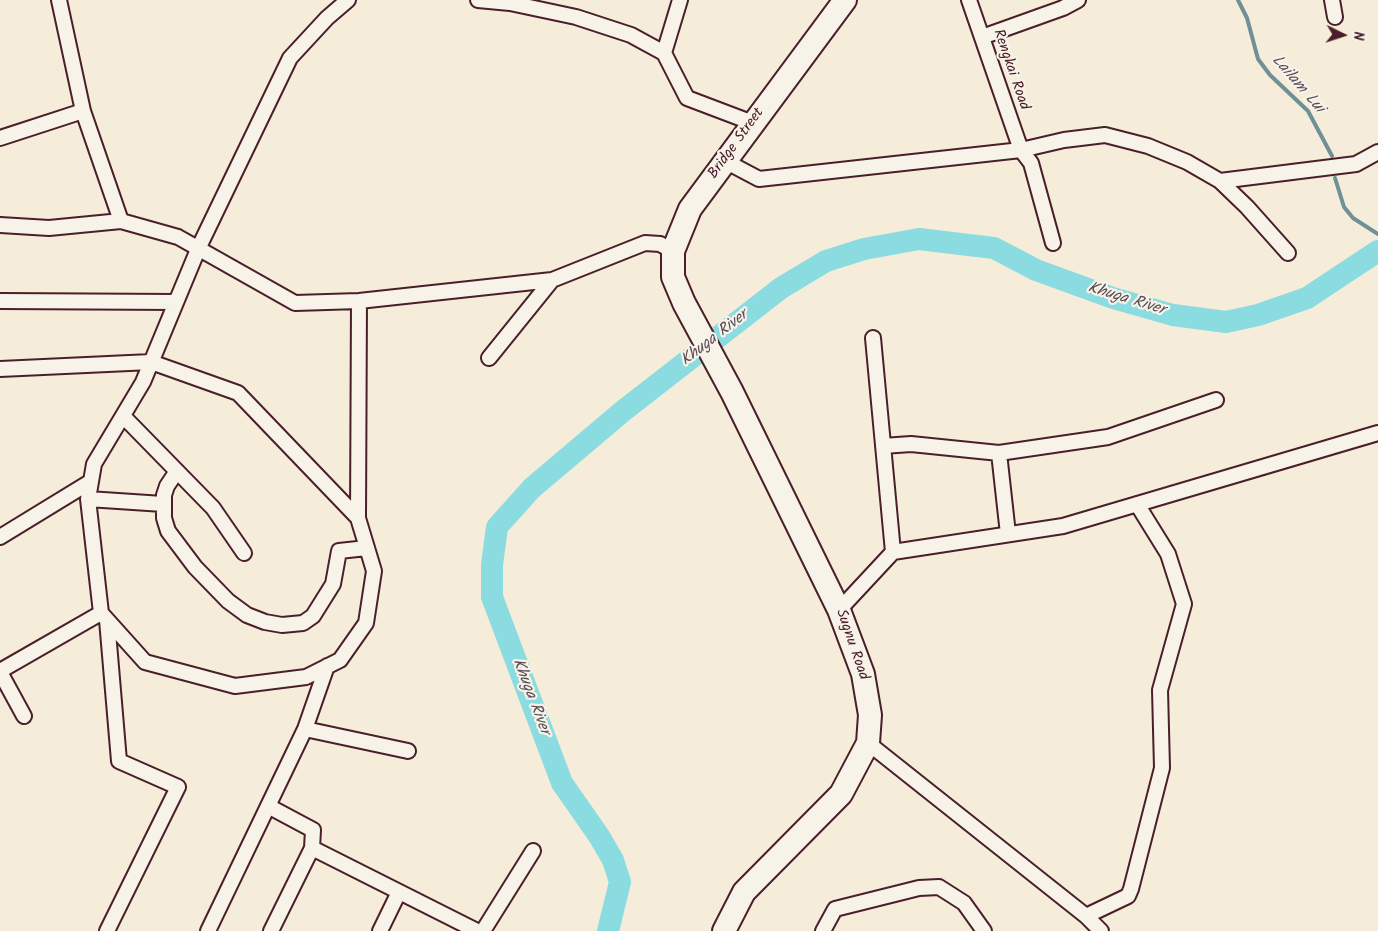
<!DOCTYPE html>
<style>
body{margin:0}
#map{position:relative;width:1378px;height:931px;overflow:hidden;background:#f6ecda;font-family:Kalam,sans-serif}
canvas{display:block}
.north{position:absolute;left:1318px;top:10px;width:50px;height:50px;-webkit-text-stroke:4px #f7f3e8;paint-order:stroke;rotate:94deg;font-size:14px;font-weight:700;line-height:20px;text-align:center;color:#4a1f2b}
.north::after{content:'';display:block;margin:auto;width:18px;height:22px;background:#4a1f2b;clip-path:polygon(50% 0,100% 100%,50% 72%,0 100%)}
</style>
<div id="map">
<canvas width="1378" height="931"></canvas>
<div class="north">N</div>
</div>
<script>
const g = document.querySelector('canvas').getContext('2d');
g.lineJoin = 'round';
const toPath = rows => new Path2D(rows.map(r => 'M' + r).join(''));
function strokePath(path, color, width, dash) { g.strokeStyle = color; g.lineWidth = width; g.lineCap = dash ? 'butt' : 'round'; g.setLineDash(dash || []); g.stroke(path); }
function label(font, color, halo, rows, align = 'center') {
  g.font = font + ' Kalam,sans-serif'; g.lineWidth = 4.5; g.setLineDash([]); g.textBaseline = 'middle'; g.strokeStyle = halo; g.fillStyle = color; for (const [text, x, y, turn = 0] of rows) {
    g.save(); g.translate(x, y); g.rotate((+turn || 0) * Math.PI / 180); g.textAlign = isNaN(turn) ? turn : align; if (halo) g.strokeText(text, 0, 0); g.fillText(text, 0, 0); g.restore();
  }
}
const stream = toPath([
 [1238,0,1247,18,1258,59,1270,75,1308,111,1332,156],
 [1335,178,1344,207,1353,218,1378,234]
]);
const river = toPath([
 [608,931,620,882,613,860,599,836,562,783,492,597,492,565,497,527,532,488,623,411,781,288,826,261,864,249,919,239,994,248,1036,270,1113,298,1173,315,1226,322,1258,315,1307,298,1378,251]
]);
const street = toPath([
 [59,0,83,111,121,221,178,237,295,303,359,301,552,280,645,243,660,244,673,251],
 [348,0,327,18,290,58,199,247,143,382,94,464,88,499,101,613,145,662,235,686,306,677,340,660,366,623,374,571,358,518,359,301],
 [478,0,510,3,576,17,631,35,664,53,687,98,753,123],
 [969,0,1021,150,1031,163,1053,243],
 [1332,0,1335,17],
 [982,37,1063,8,1078,0],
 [664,53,680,0],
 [0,138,83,111],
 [725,161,759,179,1021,150,1064,140,1105,135,1148,146,1187,162,1220,181,1247,207,1288,253],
 [1220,181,1356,164,1378,152],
 [0,225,49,228,121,221],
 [0,301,176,302],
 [873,338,893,552],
 [489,358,552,280],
 [0,369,151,362,238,393,358,518],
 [123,416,213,508,244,553],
 [883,446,911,444,999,453,1108,437,1216,400],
 [999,453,1008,534],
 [177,471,167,486,164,495,164,518,168,531,195,567,228,601,247,615,265,622,282,625,303,623,313,616,333,584,339,551,367,548],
 [88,499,163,504],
 [0,537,90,482],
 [839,610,893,552,1063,526,1378,433],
 [107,620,119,761,178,787,107,931],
 [0,671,101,613],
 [0,672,24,716],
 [305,729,408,751],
 [868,743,1086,916,1101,931],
 [268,806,313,830,312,848,477,931],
 [1086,916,1128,896,1131,889,1162,768,1160,690,1184,604,1168,554,1137,504],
 [208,931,305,729,327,666],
 [271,931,312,848],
 [380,931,399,892],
 [483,931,533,851],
 [823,931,835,909,919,888,939,887,964,903,984,931]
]);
const primary = toPath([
 [724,931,744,892,841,794,868,743,870,715,863,674,839,610,732,392,684,303,673,277,673,251,690,209,845,0]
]);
const streetNames = [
 ["Rengkai Road",1010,70,71],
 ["Bridge Street",737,144,-54],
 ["Sugnu Road",851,645,71]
];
const waterNames = [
 ["Lailam Lui",1297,85,49],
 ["Khuga River",1126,300,17],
 ["Khuga River",715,339,-38],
 ["Khuga River",530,697,69]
];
strokePath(stream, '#709098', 4);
strokePath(river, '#8adce0', 22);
strokePath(street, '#4a1f2b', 18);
strokePath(primary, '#4a1f2b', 26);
strokePath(street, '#f7f3e8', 14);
strokePath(primary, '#f7f3e8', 22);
label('15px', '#4a1f2b', '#f7f3e8', streetNames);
label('italic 16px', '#5a4e58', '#f7f3e8', waterNames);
</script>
